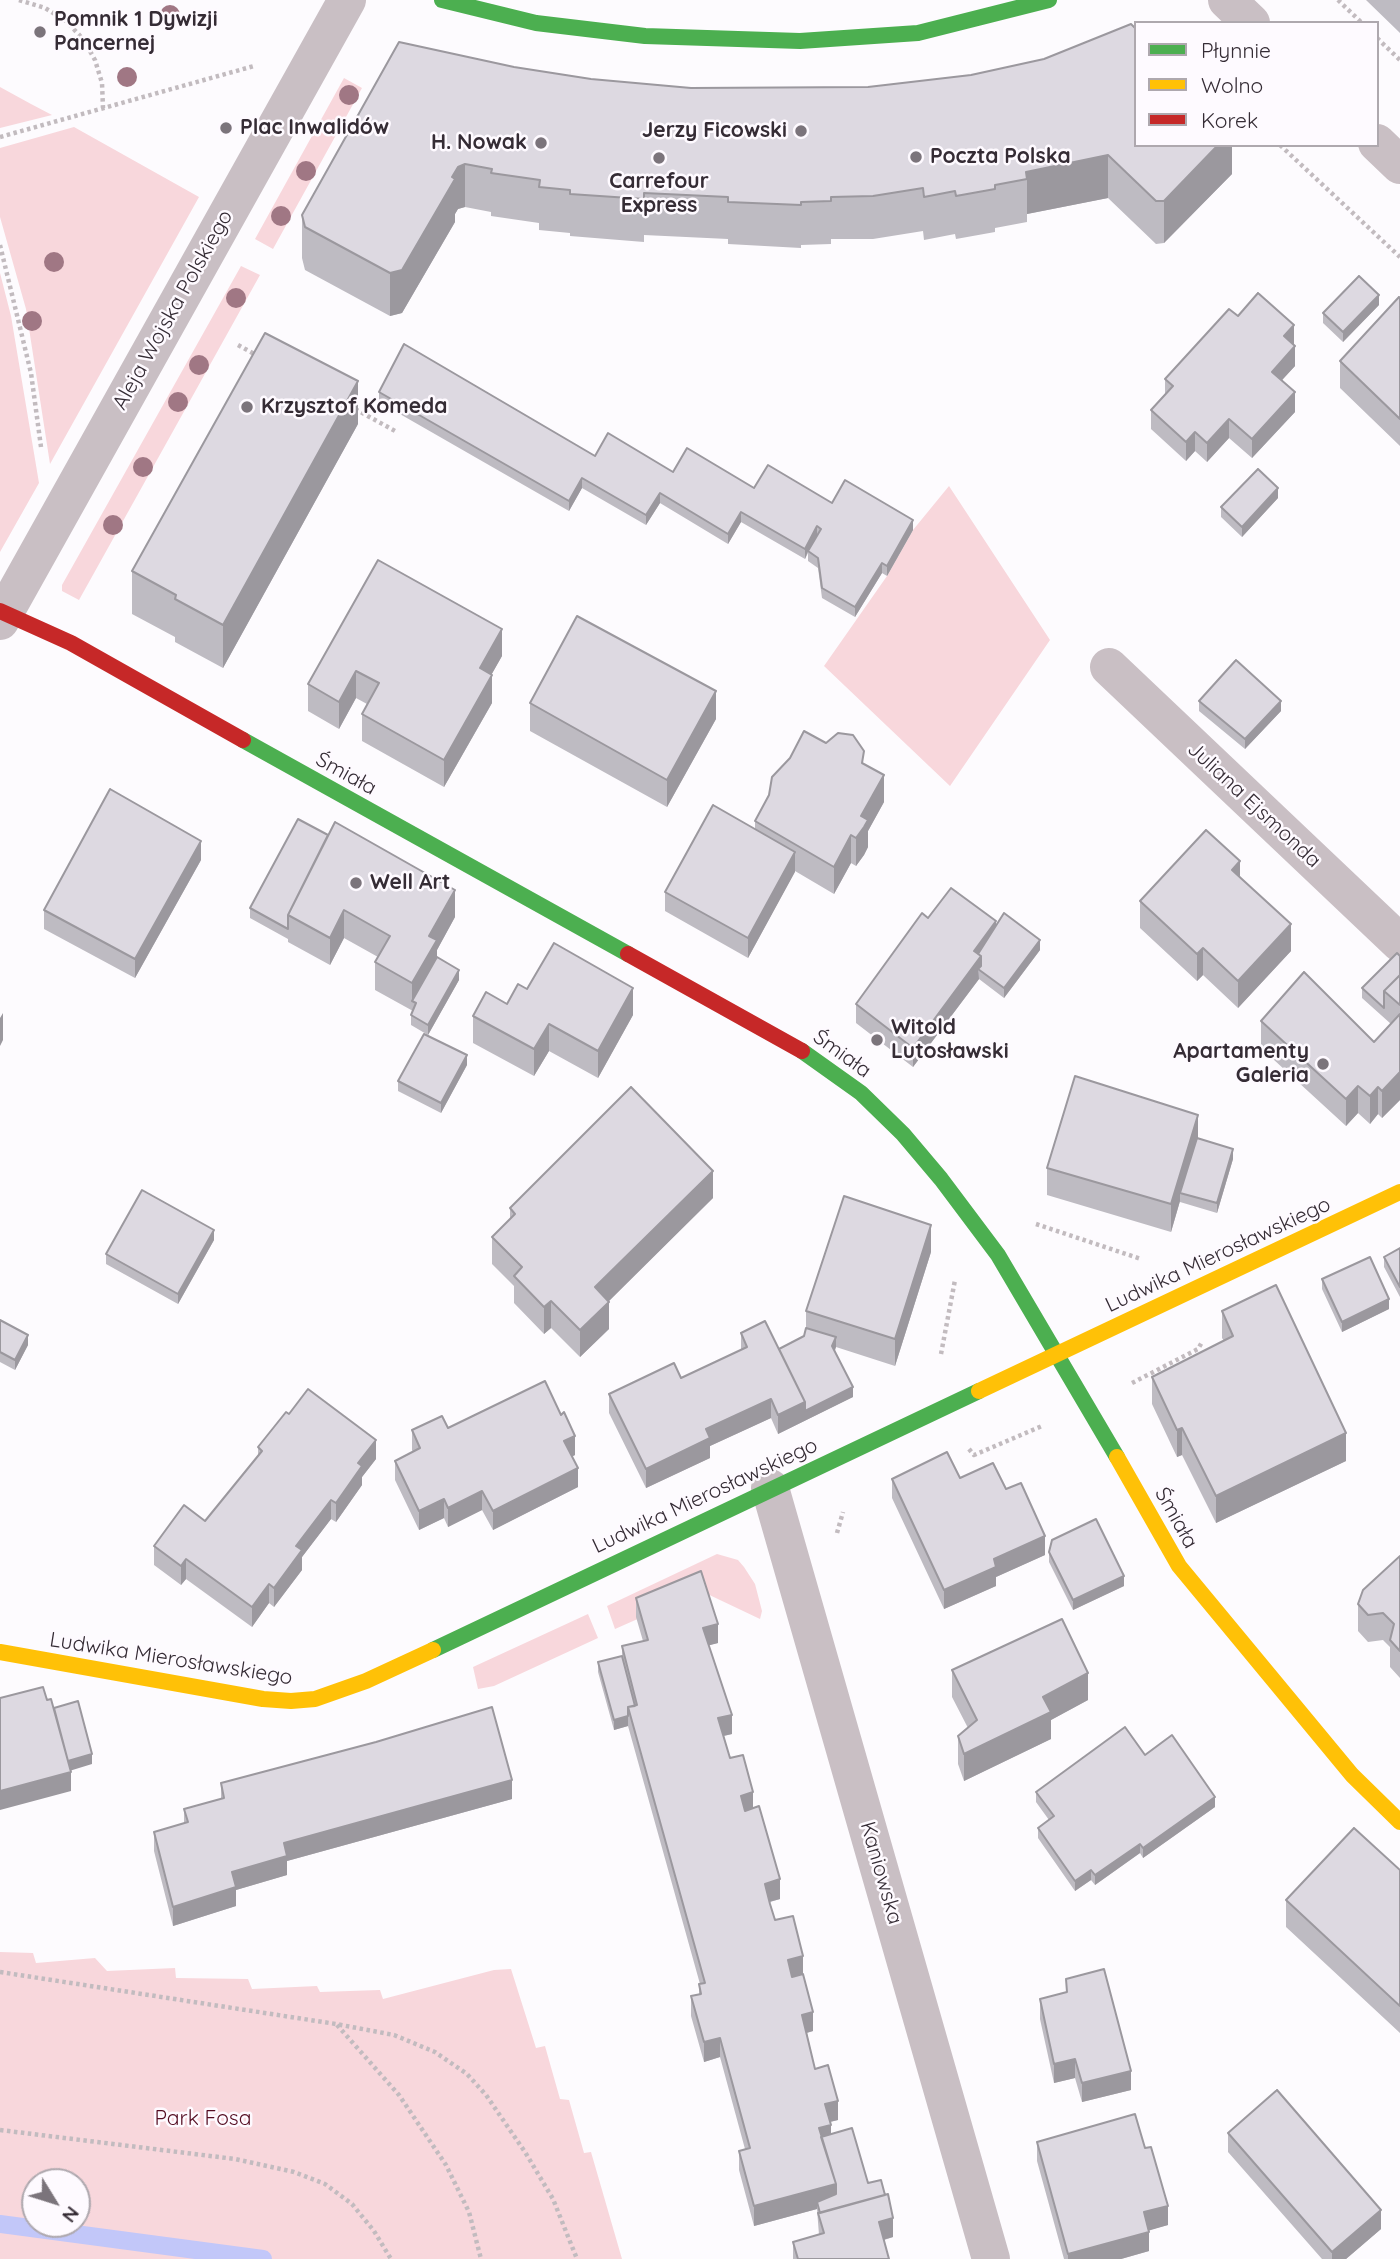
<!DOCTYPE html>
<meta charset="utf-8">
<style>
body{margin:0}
#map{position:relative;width:1400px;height:2259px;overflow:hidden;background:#fdfbfe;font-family:Quicksand,sans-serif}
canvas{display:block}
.legend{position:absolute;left:1134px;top:21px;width:245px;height:126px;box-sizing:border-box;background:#fefaff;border:2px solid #aea8ae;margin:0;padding:9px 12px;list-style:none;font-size:21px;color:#352c35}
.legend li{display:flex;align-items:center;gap:14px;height:35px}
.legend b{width:35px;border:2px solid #aea8ae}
.north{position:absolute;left:21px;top:2168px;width:70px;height:70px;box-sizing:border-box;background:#fefaff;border:2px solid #aea8ae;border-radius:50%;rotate:128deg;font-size:19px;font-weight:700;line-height:28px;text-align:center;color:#352c35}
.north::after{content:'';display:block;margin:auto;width:24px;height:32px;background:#7b747b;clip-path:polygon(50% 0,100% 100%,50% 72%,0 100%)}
</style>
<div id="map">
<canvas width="1400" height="2259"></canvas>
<ul class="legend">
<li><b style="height:9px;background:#4caf50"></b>Płynnie</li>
<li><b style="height:9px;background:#ffc107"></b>Wolno</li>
<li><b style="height:9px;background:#c62828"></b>Korek</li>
</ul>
<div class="north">N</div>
</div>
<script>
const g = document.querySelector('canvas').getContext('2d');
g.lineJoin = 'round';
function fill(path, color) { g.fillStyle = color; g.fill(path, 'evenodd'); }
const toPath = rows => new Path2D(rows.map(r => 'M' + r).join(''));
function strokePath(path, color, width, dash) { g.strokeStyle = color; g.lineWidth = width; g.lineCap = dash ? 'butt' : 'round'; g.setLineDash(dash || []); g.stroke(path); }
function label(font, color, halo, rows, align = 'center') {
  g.font = font + ' Quicksand,sans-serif'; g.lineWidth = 5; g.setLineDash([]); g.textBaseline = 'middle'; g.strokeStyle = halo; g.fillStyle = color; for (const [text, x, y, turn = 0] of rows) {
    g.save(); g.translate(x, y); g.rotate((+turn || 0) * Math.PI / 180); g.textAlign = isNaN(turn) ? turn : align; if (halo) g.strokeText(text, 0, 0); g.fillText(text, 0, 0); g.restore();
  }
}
const green = toPath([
 [344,78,362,88,273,249,255,239],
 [0,87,31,104,52,115,0,128],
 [74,127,199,197,50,464,26,309,0,217,0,148],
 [241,266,260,275,79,600,62,591,62,585],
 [0,273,11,316,39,483,0,552],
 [949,486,1050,640,950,786,824,666,887,576,913,530],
 [717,1554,738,1560,744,1567,755,1584,762,1611,760,1619,701,1591,615,1629,607,1606],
 [588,1614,598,1638,494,1686,478,1689,473,1667],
 [0,1952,33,1953,36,1963,95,1958,107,1971,175,1968,176,1978,248,1979,252,1989,317,1986,320,1992,380,1990,383,1999,494,1970,511,1969,536,2048,545,2046,560,2099,569,2100,584,2153,591,2152,622,2259,0,2259],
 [35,2182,77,2182,77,2224,35,2224]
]);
const stream = toPath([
 [0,2224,263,2259]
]);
const path = toPath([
 [19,0,45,8,66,21,83,39,95,60,102,83,103,108],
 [1338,0,1362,23],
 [1377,38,1400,60],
 [0,137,254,66],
 [1280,145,1400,257],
 [0,245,31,373,41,447],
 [238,345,258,356],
 [355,409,397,432],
 [1036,1224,1141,1259],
 [941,1354,955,1280],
 [1132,1383,1198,1349,1202,1342],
 [969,1449,974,1455,1042,1426],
 [837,1533,843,1512],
 [0,1972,336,2024,394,2035,435,2052,467,2074,486,2095,525,2152,553,2199,577,2259],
 [337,2025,399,2095,446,2165,469,2212,481,2259],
 [0,2130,235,2159,294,2172,325,2184,352,2204,374,2231,391,2259]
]);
const street = toPath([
 [1227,0,1251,23],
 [1377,143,1400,165],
 [0,621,347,0],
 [1109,667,1400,943],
 [770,1488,991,2259]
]);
const fast = toPath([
 [442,0,536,23,645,36,800,41,918,33,1049,0],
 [243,740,628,954],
 [802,1051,861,1093,903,1134,941,1179,998,1255,1117,1457],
 [433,1650,979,1391]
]);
const slow = toPath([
 [979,1391,1400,1192],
 [1117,1457,1179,1566,1352,1775,1400,1822],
 [0,1652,263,1699,291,1701,315,1699,366,1681,433,1650]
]);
const jam = toPath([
 [0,611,71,643,243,740],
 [628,954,802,1051]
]);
const trees = [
 [170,15],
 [127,77],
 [349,95],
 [306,171],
 [281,216],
 [54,262],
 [236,298],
 [32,321],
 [199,365],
 [178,402],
 [143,467],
 [113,525]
];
const wall = toPath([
 [1366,0,1400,0,1400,33],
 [514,67,591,79,1232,145,1232,174,1164,243,1156,244,1108,198,1027,214,1027,222,995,228,995,232,956,239,955,234,924,240,923,231,873,239,831,239,831,244,801,245,801,248,728,244,728,239,644,235,644,242,570,236,570,233,539,230,539,223,491,216,491,212,465,207,458,209,455,214,455,222,402,313,390,316,305,270,302,258,302,215],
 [1400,298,1400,446,1340,388,1340,361],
 [1379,305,1343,342,1323,323,1323,313],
 [1238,316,1294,345,1295,366,1282,380,1295,412,1252,458,1229,438,1207,462,1195,451,1186,461,1151,429,1151,410,1165,394,1165,379],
 [379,392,595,456,832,503,913,530,887,576,882,573,855,617,822,598,818,568,808,561,808,553,805,559,741,522,728,544,660,503,646,525,582,488,569,511,379,402],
 [358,424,223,668,175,642,175,637,132,614,132,571],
 [1278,498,1242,537,1221,517,1221,507],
 [378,560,502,656,491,675,492,703,444,787,362,741,362,714,367,704,356,698,339,729,308,711,308,684],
 [1199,701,1281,711,1245,749,1199,711],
 [530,703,716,719,667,807,530,731],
 [864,764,884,802,868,831,868,847,864,855,856,866,851,863,834,894,795,871,748,958,665,911,665,892,755,830,755,821],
 [298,819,455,917,437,950,437,957,459,980,428,1035,411,1025,411,1015,413,1011,375,990,375,962,378,957,344,938,330,965,288,942,288,939,250,918,250,908],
 [201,860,135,978,44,929,44,910],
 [1240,877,1291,951,1238,1008,1203,975,1197,981,1140,928,1140,901],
 [928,918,996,926,1040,950,1004,998,979,979,913,1067,856,1023,856,1004],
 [1400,956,1400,1100,1382,1118,1378,1114,1370,1124,1358,1113,1346,1126,1261,1048,1261,1021,1374,1042,1391,1024,1362,998,1362,988],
 [527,989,633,1015,598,1078,549,1051,534,1076,473,1043,473,1016,507,1004],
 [467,1065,441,1113,398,1091,398,1081],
 [1198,1138,1233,1159,1217,1213,1180,1202,1180,1201,1171,1232,1047,1195,1047,1168],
 [713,1198,608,1301,609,1329,580,1357,551,1328,544,1334,514,1303,514,1286,492,1264,492,1237,510,1219,510,1208],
 [214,1240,178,1304,106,1264,106,1254],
 [1400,1248,1400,1297,1384,1267,1384,1257],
 [931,1252,895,1366,836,1347,835,1351,853,1397,778,1434,771,1418,710,1446,710,1458,646,1488,609,1413,609,1394,681,1378,741,1350,741,1333,779,1349,804,1336,806,1328,806,1311],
 [1322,1279,1389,1309,1342,1332,1322,1289],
 [1222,1311,1346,1461,1216,1523,1182,1455,1177,1457,1152,1404,1152,1377,1224,1341,1222,1338],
 [0,1320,28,1345,15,1370,0,1362],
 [289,1414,376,1459,362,1477,362,1485,336,1522,331,1519,302,1557,302,1570,274,1607,269,1603,252,1627,186,1579,181,1585,154,1565,154,1546,205,1521,258,1456,258,1447],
 [448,1428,575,1455,572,1457,578,1487,493,1530,482,1510,448,1527,444,1518,419,1530,395,1480,395,1461,413,1452,412,1450,412,1430],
 [960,1478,1006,1489,1045,1555,996,1577,996,1586,944,1609,892,1498,892,1479],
 [1049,1552,1124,1586,1073,1610,1049,1562],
 [1400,1556,1400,1678,1390,1667,1390,1647,1383,1640,1368,1642,1358,1631,1358,1604],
 [636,1598,718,1643,709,1645,732,1734,724,1736,730,1758,753,1808,780,1899,770,1902,775,1920,803,1974,813,2031,807,2033,815,2069,838,2120,830,2122,831,2134,868,2183,893,2237,884,2240,889,2259,793,2259,793,2242,819,2235,817,2209,754,2226,739,2170,739,2151,745,2149,720,2057,704,2062,691,2016,691,1996,699,1994,699,1984,700,1984,628,1726,614,1730,598,1672,598,1662,622,1656,622,1646,643,1641,636,1617],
 [952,1670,1088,1700,1051,1720,1051,1739,964,1781,958,1764,958,1736,968,1728,952,1697],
 [1145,1755,1215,1807,1143,1858,1140,1853,1095,1885,1091,1880,1075,1891,1038,1838,1038,1828,1049,1820,1036,1802,1036,1792],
 [221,1783,512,1799,287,1861,287,1875,236,1890,236,1906,173,1926,154,1851,154,1832,184,1823,184,1809,221,1799],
 [1400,1870,1400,2033,1286,1927,1286,1900],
 [1066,1979,1131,2090,1082,2102,1075,2078,1054,2083,1040,2019,1040,1999,1066,1992],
 [1228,2133,1381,2229,1346,2259,1322,2259,1228,2152],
 [1037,2142,1145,2148,1168,2225,1149,2230,1149,2251,1121,2259,1064,2259,1037,2161]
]);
const shadedWall = toPath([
 [1218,145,1232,145,1232,174,1164,243,1164,201],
 [1108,155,1108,198,1027,214,1027,179,1026,172],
 [465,164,465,207,458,209,455,214,455,222,402,313,390,316,390,273,458,167],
 [1379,295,1379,305,1343,342,1343,332],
 [1294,325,1294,345,1284,336],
 [1295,346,1295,366,1272,391,1272,372],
 [358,381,358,424,223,668,223,625],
 [1295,392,1295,412,1252,458,1252,439],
 [1229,419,1229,438,1207,462,1207,443],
 [1195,432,1195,451,1186,461,1186,442],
 [582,478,582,488,569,511,569,501],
 [1278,488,1278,498,1242,537,1242,527],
 [660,493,660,503,646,525,646,515],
 [741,512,741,522,728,544,728,534],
 [913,520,913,530,887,576,887,566],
 [817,526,817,536,808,551,805,559,805,549],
 [882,563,882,573,855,617,855,607],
 [502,629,502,656,480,695,480,668],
 [356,671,356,698,339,729,339,702],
 [492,675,492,703,444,787,444,760],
 [716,691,716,719,667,807,667,780],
 [1281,701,1281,711,1245,749,1245,739],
 [884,775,884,802,868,831,868,847,864,855,856,866,856,838,861,816],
 [851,835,851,863,834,894,834,867],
 [201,841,201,860,135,978,135,959],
 [795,852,795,872,748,958,748,938],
 [1240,861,1240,888,1232,870],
 [455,890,455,917,437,950,437,967,412,1001,412,983,429,936],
 [344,910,344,938,330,965,330,938],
 [996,921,996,940,981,971,978,969,979,979,913,1067,913,1048,974,951],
 [1291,924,1291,951,1238,1008,1238,981],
 [1040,940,1040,950,1004,998,1004,988],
 [1203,948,1203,975,1197,981,1197,954],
 [459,970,459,980,428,1035,428,1025],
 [633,988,633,1015,598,1078,598,1051],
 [3,1013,3,1040,0,1046,0,1018],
 [549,1024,549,1051,534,1076,534,1049],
 [467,1055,467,1065,441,1113,441,1103],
 [1400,1072,1400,1100,1382,1118,1382,1091],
 [1358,1086,1358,1113,1346,1126,1346,1099],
 [1378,1087,1378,1114,1370,1124,1370,1096],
 [1198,1115,1198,1143,1180,1193,1180,1201,1171,1232,1171,1204],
 [1233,1149,1233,1159,1217,1213,1217,1203],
 [713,1171,713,1198,595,1315,595,1287],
 [931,1225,931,1252,895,1366,895,1339],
 [214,1230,214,1240,178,1304,178,1294],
 [1389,1299,1389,1309,1342,1332,1342,1322],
 [551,1301,551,1328,544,1334,544,1307],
 [609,1302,609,1329,580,1357,580,1330],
 [28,1335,28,1345,15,1370,15,1360],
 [836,1337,836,1347,832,1356,832,1346],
 [853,1387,853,1397,778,1434,778,1415,805,1402],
 [771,1399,771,1418,710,1446,710,1458,646,1488,646,1469,706,1429],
 [1182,1428,1182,1455,1177,1457,1177,1430],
 [1346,1433,1346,1461,1216,1523,1216,1496],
 [575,1436,575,1455,564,1460,564,1441],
 [376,1440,376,1459,362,1477,362,1485,336,1522,336,1503,358,1463],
 [578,1468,578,1487,493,1530,493,1511],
 [482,1491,482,1510,448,1527,448,1508],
 [444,1499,444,1518,419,1530,419,1511],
 [331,1500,331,1519,302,1557,302,1570,274,1607,274,1588,296,1546],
 [1045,1536,1045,1555,996,1577,996,1586,944,1609,944,1590,994,1559],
 [186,1559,186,1579,181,1585,181,1566],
 [1124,1576,1124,1586,1073,1610,1073,1600],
 [269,1584,269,1603,252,1627,252,1607],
 [718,1624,718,1643,703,1647,703,1628],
 [1088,1673,1088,1700,1051,1720,1051,1739,964,1781,964,1754,1043,1697],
 [732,1715,732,1734,718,1737,718,1718],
 [628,1716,628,1726,614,1730,614,1720],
 [92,1754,92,1764,66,1772,66,1762],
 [71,1772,71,1791,0,1810,0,1791],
 [512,1780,512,1799,287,1861,287,1875,236,1890,236,1906,173,1926,173,1907,284,1843],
 [753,1792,753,1812,741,1815,741,1796],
 [1215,1797,1215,1807,1143,1858,1143,1848],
 [1140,1844,1140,1853,1095,1885,1095,1875],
 [1091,1870,1091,1880,1075,1891,1075,1881],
 [780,1879,780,1899,765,1903,765,1884],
 [803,1956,803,1975,788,1980,788,1960],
 [813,2012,813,2031,802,2034,802,2015],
 [720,2038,720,2057,704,2062,704,2042],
 [1075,2059,1075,2078,1054,2083,1054,2064],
 [1131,2071,1131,2090,1082,2102,1082,2083],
 [838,2101,838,2120,825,2123,825,2104],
 [831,2125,831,2144,822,2147,819,2128],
 [836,2184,836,2204,817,2202,817,2209,754,2226,754,2206],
 [1168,2206,1168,2225,1144,2232,1144,2212],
 [1381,2210,1381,2229,1346,2259,1332,2259,1332,2252],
 [893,2218,893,2237,879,2241,879,2222],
 [1149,2232,1149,2251,1121,2259,1068,2259,1068,2254]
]);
const building = toPath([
 [1131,24,1136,29,1136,145,1218,145,1164,201,1156,201,1108,155,1026,172,1027,179,995,185,995,189,956,196,955,191,924,197,923,188,873,196,831,197,831,201,801,202,801,205,728,202,728,197,644,193,644,199,570,194,570,190,539,187,540,180,491,173,492,169,465,164,458,167,452,177,455,179,402,270,390,273,305,227,302,215,399,42,514,67,591,79,691,88,868,87,971,75,1044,59,1131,24],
 [1359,276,1379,295,1343,332,1323,313,1359,276],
 [1258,293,1294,325,1284,336,1295,346,1272,372,1295,392,1252,439,1229,419,1207,443,1195,432,1186,442,1151,410,1173,386,1165,379,1229,309,1238,316,1258,293],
 [1399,297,1400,298,1400,419,1340,361,1399,297],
 [265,333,358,381,223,625,175,599,176,595,132,571,265,333],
 [404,344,595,456,608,433,673,472,687,448,754,488,768,465,832,503,845,480,913,520,887,566,882,563,855,607,822,588,818,558,808,551,821,529,817,526,805,549,741,512,728,534,660,493,646,515,582,478,569,501,379,392,404,344],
 [1258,469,1278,488,1242,527,1221,507,1258,469],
 [378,560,502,629,480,668,492,675,444,760,362,714,379,683,356,671,339,702,308,684,378,560],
 [577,616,716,691,667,780,530,703,577,616],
 [1236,660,1281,701,1245,739,1199,701,1236,660],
 [804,731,826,743,838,733,853,735,864,751,862,763,884,775,861,816,868,820,864,827,856,838,851,835,834,867,755,821,769,795,772,777,790,758,804,731],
 [110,789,201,841,135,959,44,910,110,789],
 [713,805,795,852,748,938,665,892,713,805],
 [298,819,328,835,288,915,288,929,250,908,298,819],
 [335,822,455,890,429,936,437,940,412,983,375,962,390,936,344,910,330,938,288,915,335,822],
 [1206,830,1240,861,1232,870,1291,924,1238,981,1203,948,1197,954,1140,901,1206,830],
 [951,888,996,921,974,951,981,956,913,1048,856,1004,922,913,928,918,951,888],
 [1004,913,1040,940,1004,988,978,969,981,966,981,956,978,954,1004,913],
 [554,943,633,988,598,1051,549,1024,534,1049,473,1016,486,992,507,1004,518,984,527,989,554,943],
 [1397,953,1400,956,1400,975,1384,991,1384,1008,1362,988,1397,953],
 [437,957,459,970,428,1025,411,1015,416,1003,412,1001,437,957],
 [1304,972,1374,1042,1400,1014,1400,1072,1382,1091,1378,1087,1370,1096,1358,1086,1346,1099,1261,1021,1304,972],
 [1400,975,1400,1005,1384,991,1400,975],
 [424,1034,467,1055,441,1103,398,1081,424,1034],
 [1075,1076,1198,1115,1171,1204,1047,1168,1075,1076],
 [631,1087,713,1171,595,1287,609,1302,580,1330,551,1301,544,1307,514,1276,522,1267,492,1237,515,1214,510,1208,631,1087],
 [1197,1138,1233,1149,1217,1203,1180,1193,1197,1138],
 [142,1190,214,1230,178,1294,106,1254,142,1190],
 [844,1196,931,1225,895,1339,806,1311,844,1196],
 [1400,1248,1400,1287,1384,1257,1400,1248],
 [1370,1257,1389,1299,1342,1322,1322,1279,1370,1257],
 [1276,1285,1346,1433,1216,1496,1182,1428,1177,1430,1152,1377,1233,1336,1222,1311,1276,1285],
 [0,1320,28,1335,15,1360,0,1352,0,1320],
 [765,1321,805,1402,778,1415,771,1399,706,1429,710,1438,646,1469,609,1394,674,1363,681,1378,747,1347,741,1333,765,1321],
 [806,1328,836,1337,832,1346,853,1387,805,1411,805,1402,779,1349,804,1336,806,1328],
 [545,1381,561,1415,564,1412,575,1436,564,1441,578,1468,493,1511,482,1491,448,1508,444,1499,419,1511,395,1461,420,1448,412,1430,442,1416,448,1428,545,1381],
 [308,1389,376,1440,358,1463,362,1466,336,1503,331,1500,296,1546,302,1550,274,1588,269,1584,252,1607,186,1559,181,1566,154,1546,184,1505,205,1521,262,1451,258,1447,286,1412,289,1414,308,1389],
 [947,1452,960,1478,993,1463,1006,1489,1021,1483,1045,1536,994,1559,996,1567,944,1590,892,1479,947,1452],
 [1096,1519,1124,1576,1073,1600,1049,1552,1052,1540,1096,1519],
 [1400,1556,1400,1651,1390,1640,1394,1624,1383,1613,1368,1615,1358,1604,1363,1590,1400,1556],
 [701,1571,718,1624,703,1628,732,1715,718,1718,730,1758,743,1755,753,1792,741,1796,745,1811,759,1806,780,1879,765,1884,770,1904,775,1920,793,1916,803,1956,788,1960,792,1977,803,1974,813,2012,802,2015,815,2069,828,2065,838,2101,825,2104,831,2125,819,2128,836,2184,754,2206,739,2151,750,2148,720,2038,704,2042,691,1996,701,1994,699,1984,705,1983,628,1707,637,1705,622,1646,648,1640,636,1598,701,1571],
 [1062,1619,1088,1673,1043,1697,1051,1712,964,1754,958,1736,977,1720,952,1670,1062,1619],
 [622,1656,635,1706,628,1707,628,1716,614,1720,598,1662,622,1656],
 [43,1687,47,1700,51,1699,71,1772,0,1791,0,1698,43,1687],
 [78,1701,92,1754,68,1761,54,1708,78,1701],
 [492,1707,512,1780,284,1843,287,1856,232,1872,236,1887,173,1907,154,1832,188,1822,184,1809,224,1798,221,1783,376,1742,492,1707],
 [1125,1727,1145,1755,1172,1735,1215,1797,1143,1848,1140,1844,1095,1875,1091,1870,1075,1881,1038,1828,1054,1816,1036,1792,1125,1727],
 [1354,1828,1400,1870,1400,2006,1286,1900,1354,1828],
 [1104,1969,1131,2071,1082,2083,1075,2059,1054,2064,1040,1999,1067,1992,1066,1979,1104,1969],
 [1277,2090,1381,2210,1332,2252,1228,2133,1277,2090],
 [1135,2114,1145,2148,1151,2147,1168,2206,1144,2212,1149,2232,1068,2254,1037,2142,1135,2114],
 [852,2128,868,2183,881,2180,885,2195,820,2213,817,2202,836,2194,836,2184,821,2137,852,2128],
 [888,2194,893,2218,879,2222,889,2259,798,2259,793,2242,824,2233,818,2213,888,2194]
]);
const markers = [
 [40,32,7,"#7b747b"],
 [226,128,7,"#7b747b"],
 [801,131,7,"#7b747b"],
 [541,143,7,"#7b747b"],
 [916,157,7,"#7b747b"],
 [659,158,7,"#7b747b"],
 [247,407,7,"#7b747b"],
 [356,883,7,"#7b747b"],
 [877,1040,7,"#7b747b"],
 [1323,1064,7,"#7b747b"]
];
const poiNames = [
 ["Pomnik 1 Dywizji",54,20],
 ["Pancernej",54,44],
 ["Plac Inwalidów",240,128],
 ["Jerzy Ficowski",787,131,"right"],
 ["H. Nowak",527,143,"right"],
 ["Poczta Polska",930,157],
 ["Carrefour",659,182,"center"],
 ["Express",659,206,"center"],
 ["Krzysztof Komeda",261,407],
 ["Well Art",370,883],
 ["Witold",891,1028],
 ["Lutosławski",891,1052],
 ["Apartamenty",1309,1052,"right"],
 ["Galeria",1309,1076,"right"]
];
const streetNames = [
 ["Aleja Wojska Polskiego",173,310,-61],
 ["Śmiała",346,774,29],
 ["Juliana Ejsmonda",1254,805,43],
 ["Śmiała",842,1054,36],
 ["Ludwika Mierosławskiego",1218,1255,-25],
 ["Ludwika Mierosławskiego",705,1496,-25],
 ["Śmiała",1176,1518,61],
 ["Ludwika Mierosławskiego",171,1659,9],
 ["Kaniowska",881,1873,74]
];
const parkNames = [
 ["Park Fosa",203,2119]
];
fill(green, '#f8d7dc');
strokePath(stream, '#c2c7f9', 18);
strokePath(path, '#c2bbbf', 4.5, [3.5, 3.5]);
strokePath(street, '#c9bfc4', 38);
strokePath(fast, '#4caf50', 16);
strokePath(slow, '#ffc107', 16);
strokePath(jam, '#c62828', 16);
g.fillStyle = '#a07784';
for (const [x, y] of trees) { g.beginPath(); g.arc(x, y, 10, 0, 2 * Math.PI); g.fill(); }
fill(wall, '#bebbc2');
fill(shadedWall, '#9b989e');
fill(building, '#ddd9e1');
strokePath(building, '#9b989e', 2);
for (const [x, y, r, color] of markers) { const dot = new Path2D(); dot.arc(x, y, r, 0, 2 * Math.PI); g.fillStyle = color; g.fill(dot); strokePath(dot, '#fefaff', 2.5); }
label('bold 21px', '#352c35', '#fefaff', poiNames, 'left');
label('21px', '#352c35', '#fefaff', streetNames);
label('21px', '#540b20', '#fefaff', parkNames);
</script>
